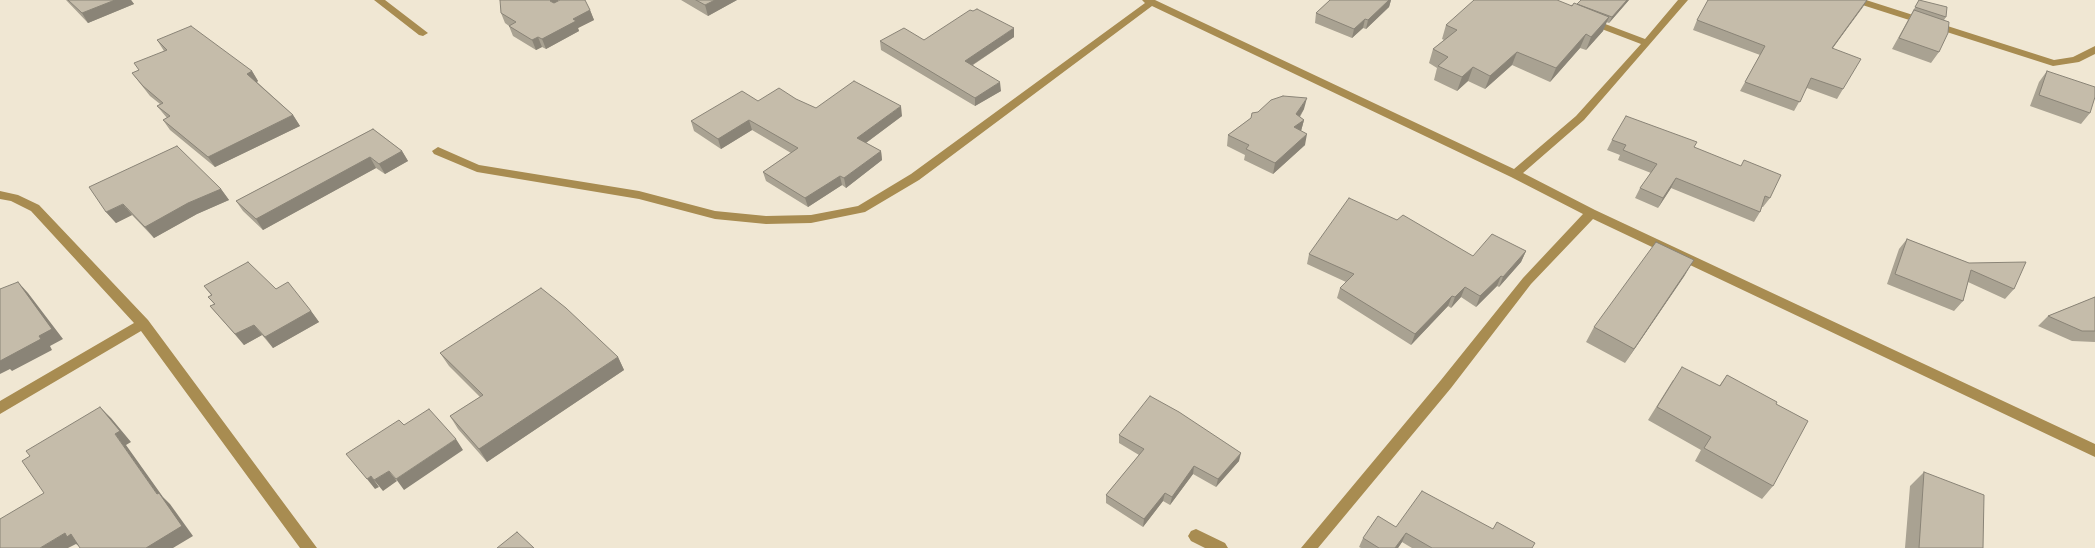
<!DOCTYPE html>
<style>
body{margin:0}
canvas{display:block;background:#f0e7d3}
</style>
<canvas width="2095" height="548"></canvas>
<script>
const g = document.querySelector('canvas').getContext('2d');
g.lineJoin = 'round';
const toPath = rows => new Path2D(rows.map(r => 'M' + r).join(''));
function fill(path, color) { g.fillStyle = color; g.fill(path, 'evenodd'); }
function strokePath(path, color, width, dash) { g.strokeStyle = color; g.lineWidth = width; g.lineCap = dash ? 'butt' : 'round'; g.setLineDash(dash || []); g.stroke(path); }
const minor = toPath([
 [374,0,385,0,428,33,423,36,419,35,374,0],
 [1142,0,1155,0,1514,169,1576,116,1641,44,1586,23,1586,19,1592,19,1645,39,1678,0,1688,0,1584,120,1523,173,1595,210,2095,444,2095,457,1593,219,1531,284,1451,388,1318,548,1301,548,1441,380,1523,278,1583,214,1511,177,1152,6,919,180,865,212,811,223,766,224,715,219,639,199,477,172,434,154,432,151,438,147,479,165,639,191,715,211,766,216,811,215,858,206,911,174,1145,3,1142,0],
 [1851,0,1866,0,2054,60,2073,57,2095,46,2095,54,2079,62,2053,66,1853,2,1851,0],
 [0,191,18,195,39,205,148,320,317,548,300,548,141,331,0,414,0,401,134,323,31,211,11,201,0,199,0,191],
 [1196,529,1225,543,1228,548,1205,548,1191,541,1188,536,1191,531,1196,529]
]);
const wall = toPath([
 [66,0,131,0,134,4,88,23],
 [681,0,737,0,708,16],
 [1330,0,1391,0,1389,7,1366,29,1363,28,1352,38,1315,23,1316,13],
 [1629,0,1609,23,1606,22,1603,31,1586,50,1580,48,1550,82,1512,65,1485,89,1468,81,1457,91,1434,80,1437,68,1429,63,1433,49,1444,40,1442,39,1446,25,1577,4],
 [1867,0,1833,48,1843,89,1837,99,1807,88,1794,111,1740,91,1760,55,1693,30,1697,20],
 [1919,0,1946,17,1944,20,1939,52,1931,63,1892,49],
 [559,1,590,10,594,20,578,28,579,31,546,49,542,47,536,50,513,36,509,26,505,23,501,13],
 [1014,37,973,65,1001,91,975,106,881,50,880,41],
 [157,40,252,71,258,81,257,82,293,115,300,126,215,167,170,130,163,120,167,118,157,106,160,104,150,96,132,73,139,70,164,51],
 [2047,71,2090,113,2081,124,2030,106,2039,82],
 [758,101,816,108,902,116,866,143,881,151,882,160,846,188,842,185,808,207,766,181,763,172,791,153,752,130,721,149,694,131,691,121],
 [1304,109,1300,117,1304,120,1301,131,1305,145,1273,174,1244,160,1245,155,1227,146,1228,135,1251,118],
 [373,129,402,151,408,161,385,174,376,168,263,230,243,211,236,201],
 [1612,140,1694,147,1770,198,1763,207,1762,207,1760,212,1754,222,1671,188,1658,208,1635,198,1640,188,1651,173,1618,160,1620,155,1607,150],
 [221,189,229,200,197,214,154,238,132,215,116,223,106,212],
 [1907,239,1969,263,2014,289,2005,299,1968,282,1963,301,1954,311,1887,284,1899,249],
 [1526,251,1521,262,1499,287,1497,286,1476,307,1461,297,1451,308,1448,306,1411,345,1337,298,1340,288,1346,282,1307,264,1309,254,1473,256],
 [1685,275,1625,363,1586,342,1594,327],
 [204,286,276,289,311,311,319,322,273,348,262,335,244,345,210,306,214,304,208,297,211,295],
 [2095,297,2095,342,2072,341,2038,326,2048,316],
 [440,353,618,357,624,370,487,462,458,429,450,416,480,397,449,366],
 [1727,375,1776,404,1773,486,1762,499,1695,461,1701,450,1648,420,1673,380,1719,386],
 [1119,435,1239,461,1216,487,1193,474,1170,505,1163,501,1143,527,1106,503,1106,495,1139,455,1119,443],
 [1924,472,1983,548,1905,548,1910,486],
 [1396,527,1493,529,1532,548,1412,548,1402,542,1398,548,1361,548,1359,547,1363,538]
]);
const shadedWall = toPath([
 [115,0,131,0,134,4,88,23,82,13],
 [551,0,558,0,561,8,550,1],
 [715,0,737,0,708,16,705,5],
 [1389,0,1391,0,1389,7,1366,29,1368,20],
 [1627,0,1629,0,1609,23,1612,17],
 [1867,0,1863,7,1826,57,1832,48],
 [590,10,594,20,578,28,579,31,546,49,542,39,573,19],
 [1609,17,1603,31,1586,50,1591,37],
 [1365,19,1363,28,1352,38,1354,29],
 [1014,28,1014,37,966,69,965,61],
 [1586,34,1580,48,1550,82,1556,68],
 [538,37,542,47,536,50,532,40],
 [1517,52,1512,65,1485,89,1490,76],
 [1473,67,1468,81,1457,91,1462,77],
 [252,71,258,81,254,84,247,74],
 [1000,82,1001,91,975,106,975,98],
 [1307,98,1304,109,1294,125,1296,114],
 [901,106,902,116,859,148,857,138],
 [293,115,300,126,215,167,208,157],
 [749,120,752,130,721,149,718,139],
 [1304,120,1301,131,1294,127],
 [1307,134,1305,145,1273,174,1275,163],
 [402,151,408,161,385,174,379,164],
 [881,151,882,160,846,188,844,178],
 [370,157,376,168,263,230,256,219],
 [840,176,842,185,808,207,805,198],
 [1676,178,1671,188,1658,208,1663,198],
 [221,189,229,200,197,214,154,238,145,227,188,203],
 [123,204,132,215,116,223,106,212],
 [1526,251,1521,262,1499,287,1503,277],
 [1694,260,1685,275,1625,363,1634,349],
 [1501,276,1497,286,1476,307,1480,296],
 [18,282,28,293,63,339,50,346,52,350,12,371,10,369,0,374,0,360,39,336],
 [1465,287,1461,297,1451,308,1455,297],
 [1452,296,1448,306,1411,345,1415,334],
 [311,311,319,322,273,348,265,337],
 [254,325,262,335,244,345,235,334],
 [618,357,624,370,487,462,479,449],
 [100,407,111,418,131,442,126,445,163,497,170,504,193,536,173,548,146,548,157,494,115,434],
 [456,439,463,450,404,490,396,479],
 [1241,453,1239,461,1216,487,1218,479],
 [1194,466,1193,474,1170,505,1172,497],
 [389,471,397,481,383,491,374,480],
 [371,476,379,487,375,489,367,479],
 [1165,493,1163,501,1143,527,1144,519],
 [65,533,71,534,80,547,76,544,68,548,40,548],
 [1406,533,1402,542,1398,548,1395,548]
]);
const building = toPath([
 [68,0,115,0,82,13,68,0],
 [500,0,551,0,550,1,554,3,560,0,585,0,590,10,573,19,576,21,542,39,538,37,532,40,509,26,516,22,501,13,500,0],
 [696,0,715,0,705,5,696,0],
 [1330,0,1389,0,1368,20,1365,19,1354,29,1316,13,1330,0],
 [1474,0,1557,0,1572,6,1574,3,1609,17,1591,37,1586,34,1556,68,1517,52,1490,76,1473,67,1462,77,1438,66,1448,57,1433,49,1457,30,1446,25,1474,0],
 [1581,0,1627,0,1612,17,1577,4,1581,0],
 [1708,0,1867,0,1832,48,1861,59,1843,89,1811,78,1800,102,1745,82,1765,46,1697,20,1708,0],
 [1919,0,1947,7,1946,17,1915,7,1919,0],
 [977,9,1014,28,965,61,1000,82,975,98,880,41,904,28,924,40,970,10,973,11,977,9],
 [1914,10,1949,22,1948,33,1939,52,1899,38,1914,10],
 [191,26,252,71,247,74,293,115,208,157,163,120,170,116,157,106,163,103,143,86,132,73,139,70,134,63,167,50,157,40,191,26],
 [2047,71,2095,87,2095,97,2090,113,2039,95,2047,71],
 [854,81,901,106,857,138,881,151,844,178,840,176,805,198,763,172,798,148,749,120,718,139,691,121,742,91,758,101,779,88,796,99,816,108,854,81],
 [1283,96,1307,98,1296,114,1304,120,1294,127,1307,134,1275,163,1246,149,1249,145,1228,135,1251,118,1252,113,1258,112,1271,100,1283,96],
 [1626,116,1697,142,1694,147,1741,166,1744,160,1781,175,1770,198,1765,196,1760,212,1676,178,1663,198,1640,188,1657,164,1623,150,1626,145,1612,140,1626,116],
 [373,129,402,151,379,164,370,157,256,219,236,201,373,129],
 [177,146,221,189,188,203,145,227,123,204,106,212,89,187,177,146],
 [1349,198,1397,220,1403,215,1473,256,1492,234,1526,251,1503,277,1501,276,1480,296,1465,287,1455,297,1452,296,1415,334,1340,288,1354,274,1309,254,1349,198],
 [1907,239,1969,263,2026,262,2014,289,1971,270,1963,301,1895,274,1907,239],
 [1656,242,1694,260,1634,349,1594,327,1656,242],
 [248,262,276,289,288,282,311,311,265,337,254,325,235,334,210,306,215,304,208,297,212,295,204,286,248,262],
 [18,282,52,329,39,336,41,339,0,361,0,289,18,282],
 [541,288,566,308,618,357,479,449,450,416,483,395,440,353,541,288],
 [2095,297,2095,331,2082,331,2048,316,2095,297],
 [1682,367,1720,386,1727,375,1777,402,1776,404,1808,421,1773,486,1704,448,1711,437,1657,407,1682,367],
 [1150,396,1179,412,1241,453,1218,479,1194,466,1172,497,1165,493,1144,519,1106,495,1144,449,1119,435,1150,396],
 [100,407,120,431,115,434,157,494,159,493,182,526,146,548,80,548,71,534,67,537,65,533,40,548,0,548,0,519,44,493,22,461,30,456,26,451,100,407],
 [429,409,456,439,396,479,389,471,374,480,371,476,367,479,346,454,399,420,404,425,429,409],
 [1924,472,1984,495,1983,548,1919,548,1924,472],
 [1422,491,1493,529,1497,522,1535,543,1532,548,1432,548,1406,533,1395,548,1379,548,1363,538,1378,516,1396,527,1422,491],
 [517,532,534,548,497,548,517,532]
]);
fill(minor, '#a88c51');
fill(wall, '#a9a292');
fill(shadedWall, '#8a8477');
fill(building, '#c5bcaa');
strokePath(building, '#8a8477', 1);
</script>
